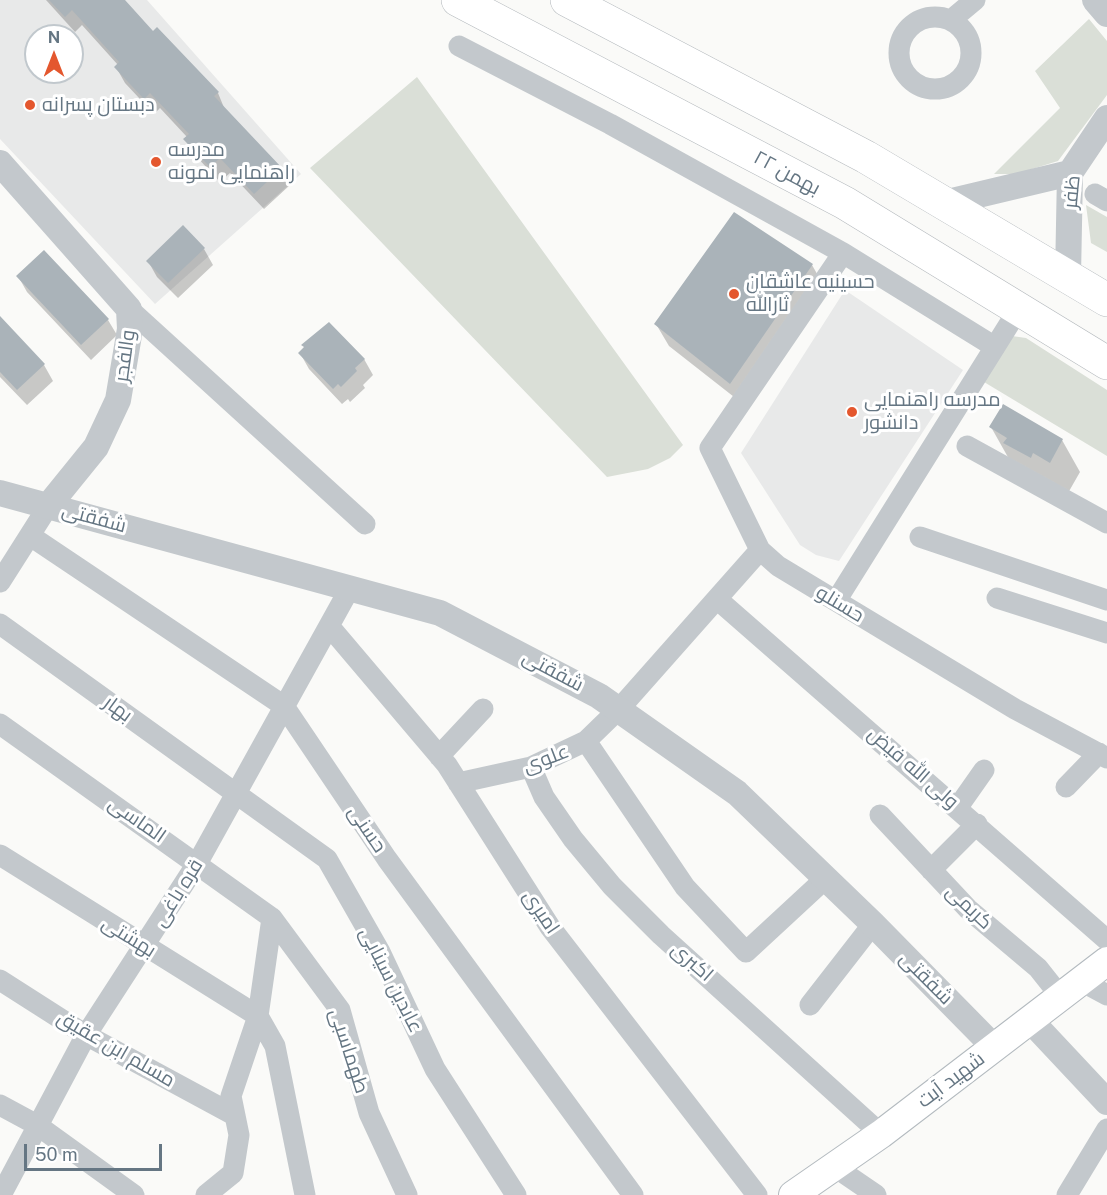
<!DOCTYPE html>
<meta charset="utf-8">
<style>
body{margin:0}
#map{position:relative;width:1107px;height:1195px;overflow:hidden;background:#fafaf8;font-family:"Public Sans",sans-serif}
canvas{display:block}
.north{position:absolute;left:24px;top:24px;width:60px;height:60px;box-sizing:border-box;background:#fff;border:2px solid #c1c8cd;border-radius:50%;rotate:0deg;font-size:16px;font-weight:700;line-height:24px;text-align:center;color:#657683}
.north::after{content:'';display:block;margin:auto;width:21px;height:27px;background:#e4572e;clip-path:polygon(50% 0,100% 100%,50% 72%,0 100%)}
.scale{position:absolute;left:24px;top:1144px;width:138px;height:27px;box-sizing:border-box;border:3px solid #657683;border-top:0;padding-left:8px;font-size:18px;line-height:21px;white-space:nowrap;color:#657683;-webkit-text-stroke:4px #fff;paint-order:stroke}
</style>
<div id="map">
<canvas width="1107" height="1195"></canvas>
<div class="north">N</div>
<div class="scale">50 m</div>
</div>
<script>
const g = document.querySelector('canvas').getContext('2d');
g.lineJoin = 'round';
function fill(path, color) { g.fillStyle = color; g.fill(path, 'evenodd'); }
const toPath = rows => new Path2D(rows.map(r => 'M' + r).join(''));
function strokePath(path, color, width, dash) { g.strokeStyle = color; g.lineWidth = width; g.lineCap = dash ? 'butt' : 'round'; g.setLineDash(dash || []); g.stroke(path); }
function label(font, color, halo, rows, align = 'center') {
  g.font = font + ' "Public Sans",Cairo,sans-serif'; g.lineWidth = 6; g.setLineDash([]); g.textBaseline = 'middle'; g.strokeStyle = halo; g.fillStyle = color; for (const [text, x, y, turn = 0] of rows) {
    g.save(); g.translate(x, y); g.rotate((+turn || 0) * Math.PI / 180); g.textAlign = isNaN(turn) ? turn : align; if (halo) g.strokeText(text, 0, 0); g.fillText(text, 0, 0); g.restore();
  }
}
const built = toPath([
 [0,0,147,0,301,174,155,304,0,139],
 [36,36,72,36,72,72,36,72],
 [845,290,963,370,839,561,816,555,800,545,741,453]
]);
const green = toPath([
 [1089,19,1107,41,1107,95,1058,161,1016,174,994,174,1060,108,1035,71],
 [417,77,683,445,670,458,648,469,607,477,310,168],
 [1086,205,1107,217,1107,252,1091,243],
 [1012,336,1026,338,1107,390,1107,456,984,382]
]);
const shadow = toPath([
 [46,0,122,0,153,33,157,29,218,93,225,110,281,169,290,185,264,209,230,173,220,182,195,155,185,139,187,137,160,108,154,114,125,83,116,67,118,65,82,25,75,32],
 [204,249,213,265,178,298,157,277,148,261],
 [812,265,824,286,743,404,669,346,656,324],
 [18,276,108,320,117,335,91,360,27,292],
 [0,318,44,365,53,381,27,405,0,377],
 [300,353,364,359,373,375,363,385,365,388,350,402,348,399,342,404,309,369],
 [991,427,1062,440,1080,472,1068,493,1009,459]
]);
const building = toPath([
 [49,0,125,0,153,31,157,27,219,92,214,96,282,168,254,194,220,158,210,167,183,139,189,134,150,93,144,99,114,67,119,62,72,10,65,17],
 [734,212,813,264,730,384,654,324],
 [183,225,205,248,168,283,146,261],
 [44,250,109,319,81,345,16,276],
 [0,316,45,364,17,390,0,372],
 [329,322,365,359,355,368,357,371,341,387,338,384,333,389,298,353,304,347,301,345],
 [1003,404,1063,439,1050,463,1033,453,1031,458,1003,443,1007,438,989,427]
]);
const minor = toPath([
 '899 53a36 36 0 1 1 72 0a36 36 0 1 1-72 0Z',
 [951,20,975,0],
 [459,46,610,124,843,253,995,347],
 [1095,194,1107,201],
 [129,309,365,524],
 [967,446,1107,523],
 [32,537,284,706,387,859,633,1195],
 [920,537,1107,600],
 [760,550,710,448,843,253],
 [0,582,49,505],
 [997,598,1107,633],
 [717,599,1107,940],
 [836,601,1018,310],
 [0,624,327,859,380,952,435,1069,516,1195],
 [330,627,447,765,550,927,757,1195],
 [0,724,272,918,340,1010,369,1113,407,1195],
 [586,741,685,887,746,952,826,878],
 [439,756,483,709],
 [531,767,544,797,573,839,612,886,661,935,881,1134],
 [458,783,531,767,586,741,620,708,760,550,778,566,1015,709,1107,758],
 [1066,787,1099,753],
 [958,807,984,770],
 [880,815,968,909,1038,968,1061,997],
 [0,855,258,1016,275,1046,305,1195],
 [931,870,977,824],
 [0,980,86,1035,234,1115],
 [1081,981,1107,995],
 [810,1005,873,924],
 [0,1105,37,1125,134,1195],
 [835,1167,876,1195],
 [1,1195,86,1035,198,862,350,588],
 [206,1195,233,1173,239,1135,231,1096,258,1016,272,918],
 [1067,1195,1107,1129]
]);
const tertiary = toPath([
 [1095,0,1107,14],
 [0,163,129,309,130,329,118,400,96,447,49,505],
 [944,203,1070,173],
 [1068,276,1070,173,1107,118],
 [0,493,440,613,599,696,737,793,873,924,994,1047],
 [1030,1020,1107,1102]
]);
const secondary = toPath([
 [793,1195,881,1134,1107,961]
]);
const trunk = toPath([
 [458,0,845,203,1107,363],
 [567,0,866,157,1107,300]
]);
const markers = [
 [30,105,6,"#e4572e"],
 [156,162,6,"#e4572e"],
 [734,294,6,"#e4572e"],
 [852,412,6,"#e4572e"]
];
const poiNames = [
 ["دبستان پسرانه",42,105],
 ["مدرسه",168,150],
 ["راهنمایی نمونه",168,173],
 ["حسینیه عاشقان",746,282],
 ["ثارالله",746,305],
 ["مدرسه راهنمایی",864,400],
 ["دانشور",864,423]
];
const streetNames = [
 ["۲۲ بهمن",787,173,28],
 ["ظفر",1072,192,-84],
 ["والفجر",125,356,-82],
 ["شفقتی",94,518,15],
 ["حسنلو",840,604,31],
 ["شفقتی",553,671,28],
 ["بهار",118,709,36],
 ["علوی",546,759,-21],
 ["ولی الله فیض",913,768,41],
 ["الماسی",137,820,35],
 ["حسنی",367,829,56],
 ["قره باغی",178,893,-58],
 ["کریمی",969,907,43],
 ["امیری",541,912,56],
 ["بهشتی",129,937,32],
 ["اکبری",692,962,41],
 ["شفقتی",926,978,45],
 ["عابدین سینایی",391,980,63],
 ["مسلم ابن عقیق",116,1049,30],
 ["طهماسبی",349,1051,72],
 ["شهید آیت",951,1080,-37]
];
fill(built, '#e8e9e9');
fill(green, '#dadfd7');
fill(shadow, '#0003');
fill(building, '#aab3b9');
strokePath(secondary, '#b3babf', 30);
strokePath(trunk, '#b4b9bd', 34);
strokePath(minor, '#c3c8cc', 21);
strokePath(tertiary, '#c3c8cc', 26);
strokePath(secondary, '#fff', 28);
strokePath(trunk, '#fff', 33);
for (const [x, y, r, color] of markers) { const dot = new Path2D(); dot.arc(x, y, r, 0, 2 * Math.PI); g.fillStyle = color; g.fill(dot); strokePath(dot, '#fff', 2); }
label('20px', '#657683', '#fff', poiNames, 'left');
label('20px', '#657683', '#fff', streetNames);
</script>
